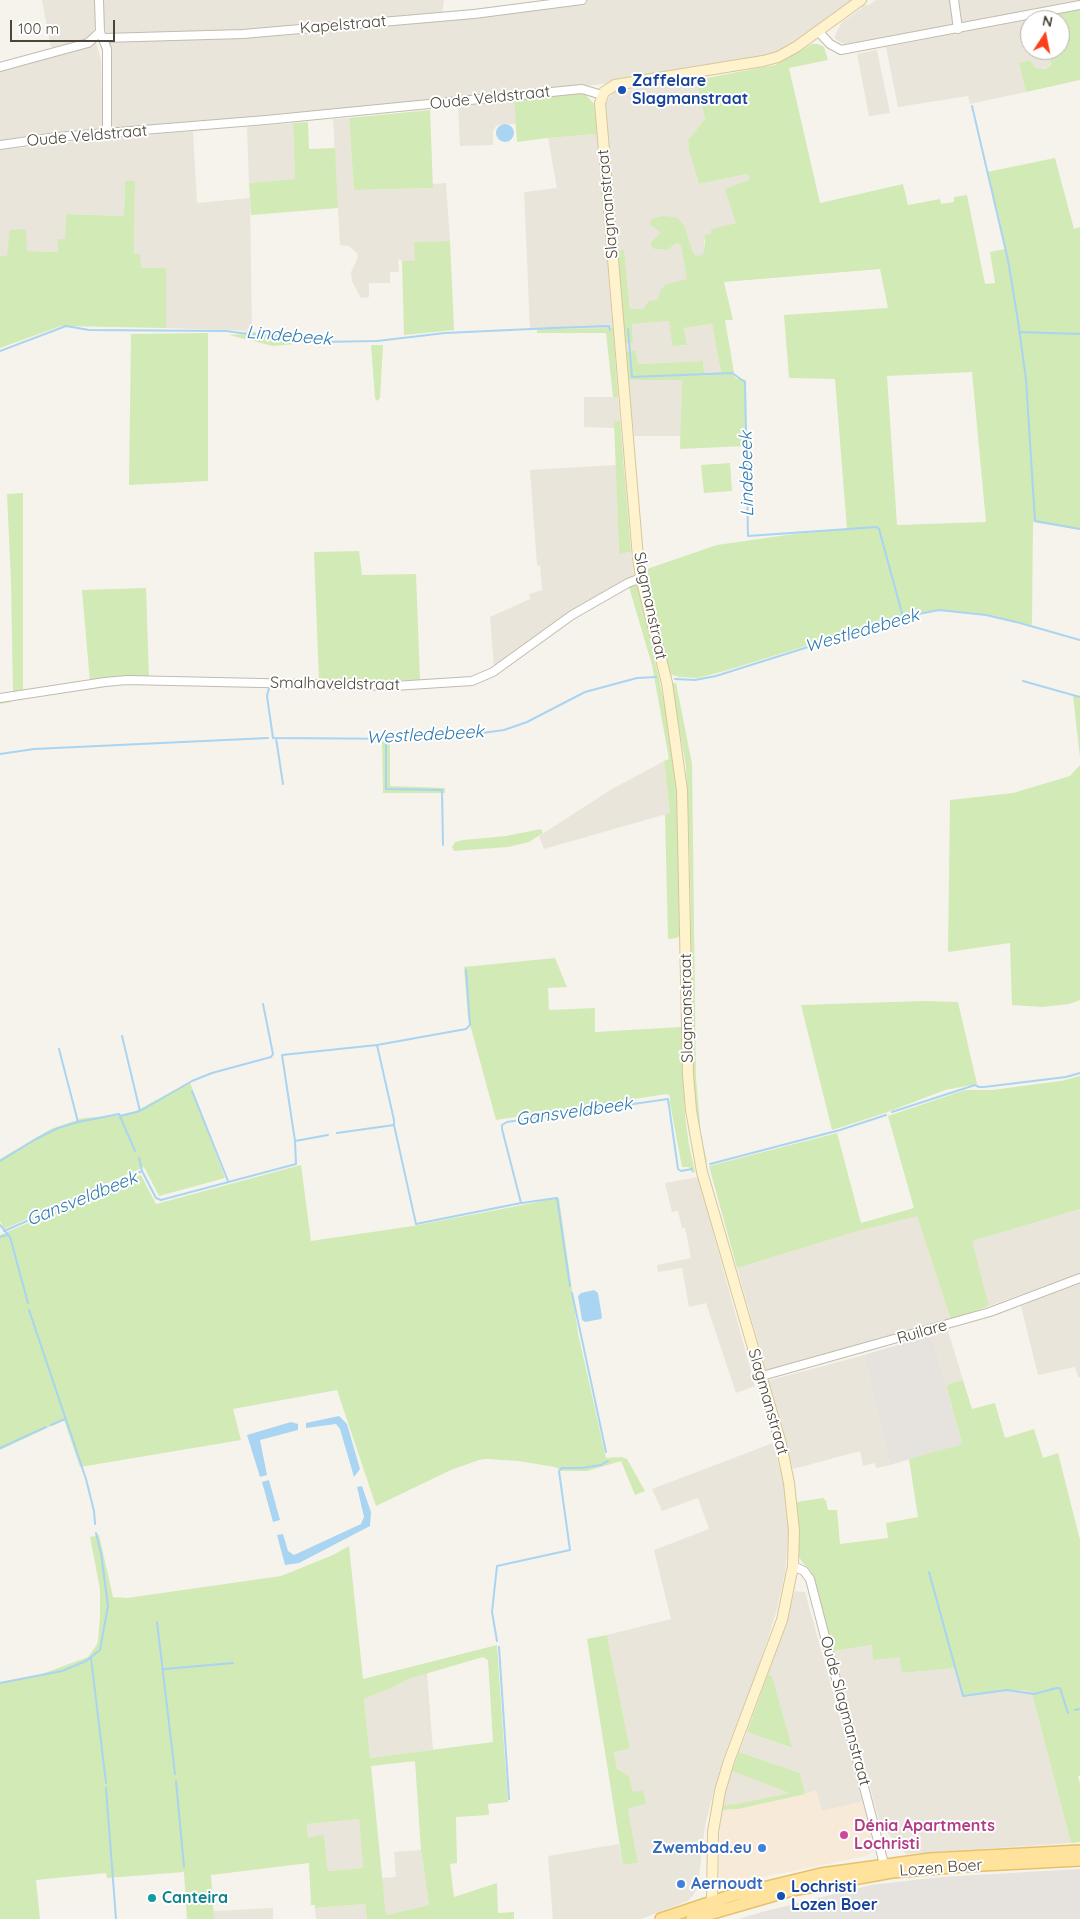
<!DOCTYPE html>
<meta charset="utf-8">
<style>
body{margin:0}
#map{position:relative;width:1080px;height:1919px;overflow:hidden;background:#f6f3ec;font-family:Quicksand,sans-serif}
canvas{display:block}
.north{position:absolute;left:1020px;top:10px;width:50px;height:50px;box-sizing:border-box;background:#fff;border:1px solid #b7b4b0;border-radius:50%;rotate:11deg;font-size:14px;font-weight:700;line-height:20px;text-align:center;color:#4b4439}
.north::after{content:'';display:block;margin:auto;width:18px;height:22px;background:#fc3f1d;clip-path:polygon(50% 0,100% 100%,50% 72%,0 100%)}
.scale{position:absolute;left:10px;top:20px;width:105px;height:22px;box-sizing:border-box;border:2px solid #4b4439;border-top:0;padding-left:6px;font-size:15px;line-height:18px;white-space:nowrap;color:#4b4439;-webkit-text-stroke:4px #fff;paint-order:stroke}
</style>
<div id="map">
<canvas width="1080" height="1919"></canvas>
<div class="north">N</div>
<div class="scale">100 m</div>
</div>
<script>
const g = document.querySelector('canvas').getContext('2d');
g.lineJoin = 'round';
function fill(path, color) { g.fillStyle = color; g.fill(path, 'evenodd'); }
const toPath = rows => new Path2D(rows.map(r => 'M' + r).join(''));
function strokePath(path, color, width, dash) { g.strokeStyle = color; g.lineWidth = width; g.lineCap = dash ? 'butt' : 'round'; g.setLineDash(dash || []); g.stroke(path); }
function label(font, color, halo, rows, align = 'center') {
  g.font = font + ' Quicksand,sans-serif'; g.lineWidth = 4; g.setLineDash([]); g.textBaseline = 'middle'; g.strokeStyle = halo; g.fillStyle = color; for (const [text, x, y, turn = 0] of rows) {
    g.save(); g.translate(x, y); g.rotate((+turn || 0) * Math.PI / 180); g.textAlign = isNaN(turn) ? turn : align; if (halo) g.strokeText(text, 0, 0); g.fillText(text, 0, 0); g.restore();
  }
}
const residential = toPath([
 [42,0,96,0,95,25,93,34,85,39,51,48],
 [104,0,444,0,442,15,545,2,545,0,855,0,792,45,778,52,724,64,595,85,117,129,111,129,111,124,109,44,103,20],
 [876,0,1080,0,861,42,844,44,838,41,834,37,842,22,862,8,862,5,869,5],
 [1029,19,1030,50,1043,50,1052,63,1049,67,1042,69,1036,68,1030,60,1019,63,1026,92,970,104,968,96,898,107,886,47],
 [96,42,101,60,103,130,0,142,0,71,89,47],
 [877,50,890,113,869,116,857,54],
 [696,80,705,119,688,140,689,151,699,184,747,174,750,180,736,223,712,229,712,234,704,241,705,248,702,256,697,256,693,252,685,227,678,218,660,236,654,239,651,246,654,249,667,250,677,243,681,246,687,279,661,289,657,301,643,309,630,309,624,251,616,251,606,103,613,92],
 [514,100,516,124,503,124,496,126,493,131,493,145,460,146,458,106],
 [349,118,354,190,432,188,433,184,446,183,450,241,415,242,415,261,402,261,398,259,399,272,390,272,390,283,369,283,369,297,361,298,352,281,351,272,358,257,357,253,349,246,340,245,333,119],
 [293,123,295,179,249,183,247,127],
 [193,131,197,203,250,198,252,331,166,328,166,268,140,268,134,254,135,182,125,181,124,216,66,214,65,239,59,252,26,251,7,256,0,256,0,150,98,139],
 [597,134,613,328,530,329,524,192,557,188,548,138],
 [669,321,672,346,687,345,684,328,712,324,721,373,704,373,703,361,638,364,636,351,626,352,625,343,633,343,632,324],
 [682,379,681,436,634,436,628,380],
 [584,397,618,397,620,421,615,421,614,428,584,427],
 [616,465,619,554,631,552,634,575,557,621,494,668,490,617,530,599,529,594,542,590,540,566,537,565,530,470],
 [664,761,670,813,544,849,539,836,612,789],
 [698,1177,755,1386,736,1393,706,1303,689,1307,682,1268,658,1272,657,1265,691,1258,685,1228,682,1228,678,1211,672,1212,665,1183],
 [1080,1209,1080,1273,989,1306,971,1241],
 [917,1215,951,1320,766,1370,737,1268,858,1231],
 [1080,1281,1080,1377,1078,1377,1075,1367,1038,1375,1021,1306],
 [948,1331,963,1380,946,1385,932,1335],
 [864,1355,890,1465,877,1468,874,1463,863,1466,860,1451,793,1469,767,1381],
 [773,1443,786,1491,789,1530,785,1573,776,1613,758,1669,725,1754,714,1790,705,1826,698,1886,694,1894,688,1901,641,1919,553,1919,548,1856,619,1844,623,1865,638,1863,628,1809,646,1804,633,1792,629,1776,617,1769,614,1752,630,1749,607,1635,671,1619,654,1550,709,1529,698,1498,662,1511,652,1489],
 [795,1591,805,1592,863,1801,822,1812,816,1791,805,1794,800,1773,739,1752,747,1732,791,1748,772,1676,768,1674],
 [872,1645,899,1657,902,1673,955,1668,963,1695,1026,1690,1032,1694,1071,1843,906,1854,880,1824,833,1651],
 [427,1673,433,1750,370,1758,364,1699,396,1686,408,1679],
 [732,1771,787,1791,791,1793,736,1804,721,1805],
 [359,1819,363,1868,328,1871,324,1836,308,1837,307,1824],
 [421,1850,429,1905,386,1915,382,1878,396,1877,394,1852],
 [365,1904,367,1919,316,1919,315,1908],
 [273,1908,273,1919,214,1919,213,1911]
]);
const commercial = toPath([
 [816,1791,822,1811,863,1801,874,1851,866,1856,744,1881,739,1885,732,1886,720,1879,719,1873,720,1810,740,1809]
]);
const industrial = toPath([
 [932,1335,962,1444,890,1465,864,1355],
 [1080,1869,1080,1919,739,1919,762,1912,871,1885,941,1877]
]);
const green = toPath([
 [1080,9,1080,80,1026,92,1019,63,1030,60,1036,68,1045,69,1049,67,1052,63,1043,50,1060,50,1060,20,1030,20,1030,24,1029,19],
 [812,44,818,44,824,47,828,60,789,68,820,203,903,184,908,205,940,199,941,204,954,202,954,197,967,195,985,284,995,283,990,252,1005,249,987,172,1055,158,1074,229,1080,227,1080,530,1033,522,1032,625,976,613,940,610,930,611,906,615,728,670,698,678,679,677,670,674,644,570,717,545,794,534,847,529,835,379,789,378,784,315,888,308,880,269,724,282,733,320,725,320,735,378,746,380,746,446,680,449,682,380,628,380,626,352,636,350,638,364,703,361,704,373,721,373,712,324,684,328,687,345,672,346,669,321,632,324,633,343,625,343,616,251,624,250,630,309,643,309,649,301,657,300,661,289,667,284,687,279,681,246,677,243,667,250,654,249,651,246,651,242,661,233,651,225,650,223,653,218,664,216,678,218,685,227,693,252,697,256,702,255,705,248,705,235,712,234,711,229,736,223,725,189,750,180,747,174,699,184,689,151,688,140,705,119,696,80,775,65],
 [972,372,986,522,897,525,887,376],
 [577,93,585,94,594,104,597,134,548,138,517,142,514,100],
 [430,110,433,188,354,190,349,118],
 [308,122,309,149,335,148,338,208,251,215,249,183,295,179,293,123],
 [125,181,135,181,134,254,140,254,141,268,166,268,166,328,61,326,0,348,0,256,7,256,10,230,26,229,27,251,58,252,58,239,65,239,66,214,124,216],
 [450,241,454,330,404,335,402,261,415,261,414,242],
 [613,328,618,397,613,397,606,333,537,333,537,329],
 [246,331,293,337,295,344,273,346,229,335,245,334],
 [208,333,208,481,129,485,131,334],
 [371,345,383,345,380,398,377,401,375,398],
 [614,421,620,421,631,552,619,554],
 [730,463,732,491,704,493,701,465],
 [23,493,23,694,10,695,11,702,0,704,0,694,13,693,11,580,7,494],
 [359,551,362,575,416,574,420,680,319,682,314,552],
 [637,585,659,678,675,758,678,811,680,927,680,935,677,938,668,939,665,814,670,813,664,761,669,759,652,665,629,587],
 [146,588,149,678,90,682,82,590],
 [671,683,676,683,692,764,696,1078,701,1135,707,1162,705,1162,700,1142,693,1080,690,865,686,766],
 [1073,695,1080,696,1080,758],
 [382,741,390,742,390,786,445,788,445,793,383,793],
 [1080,765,1080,1000,1069,1004,1042,1007,1012,1005,1010,943,948,952,950,800,1013,793,1070,776],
 [541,829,543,833,529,842,508,847,454,851,452,847,455,842,463,840,506,836],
 [555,958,567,987,548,988,549,1010,595,1008,595,1032,681,1027,685,1115,689,1145,695,1172,692,1173,689,1167,682,1167,670,1103,670,1096,667,1094,496,1120,468,1017,464,967],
 [924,1001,958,1002,977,1084,945,1090,885,1113,832,1130,801,1005],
 [1080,1076,1080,1209,972,1241,989,1306,951,1320,917,1216,858,1231,737,1268,709,1166,837,1133,861,1223,914,1208,888,1116,965,1090,992,1090,1061,1081],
 [190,1082,225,1178,159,1196,144,1167,4,1229,0,1221,0,1159,51,1129,83,1118,115,1116,134,1112],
 [301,1165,311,1241,413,1226,559,1198,578,1333,606,1458,621,1457,627,1459,645,1491,635,1495,621,1461,587,1471,563,1471,555,1467,518,1461,487,1459,479,1460,451,1470,376,1506,337,1390,233,1409,241,1440,80,1467,64,1420,0,1450,0,1235,141,1175,156,1204],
 [963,1380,972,1409,995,1403,1005,1438,1034,1429,1043,1458,1058,1453,1080,1540,1080,1776,1078,1776,1080,1784,1080,1842,1071,1843,1032,1694,1026,1690,963,1695,955,1668,902,1673,899,1657,873,1660,872,1645,833,1651,811,1571,802,1562,798,1555,797,1502,823,1498,826,1501,828,1510,837,1510,840,1544,888,1538,886,1523,918,1517,909,1459,962,1444,946,1385],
 [99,1535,113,1597,127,1598,281,1576,333,1555,349,1546,363,1679,497,1645,508,1802,488,1804,489,1815,456,1817,457,1863,450,1864,454,1897,497,1883,498,1913,514,1912,514,1919,367,1919,365,1904,315,1908,315,1905,311,1905,309,1863,211,1875,214,1919,187,1919,184,1872,107,1878,106,1873,36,1880,40,1919,0,1919,0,1682,42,1674,88,1657,96,1646,98,1641,100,1617,100,1589,90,1537],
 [483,1657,488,1660,493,1742,370,1758,364,1699,396,1686,408,1679],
 [415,1761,421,1850,429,1905,386,1915,371,1766],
 [359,1819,363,1868,328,1871,324,1835,308,1837,307,1824],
 [607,1635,630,1749,614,1752,617,1769,629,1776,633,1792,643,1790,646,1804,628,1809,638,1863,623,1865,587,1639],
 [768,1674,772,1676,792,1748,747,1732],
 [739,1752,800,1773,805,1794,739,1809,720,1810,721,1805,736,1804,790,1793,732,1771]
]);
const water = toPath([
 '496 133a9 9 0 1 1 18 0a9 9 0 1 1-18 0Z',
 [594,1290,598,1293,602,1317,601,1319,585,1322,582,1320,578,1296,581,1293],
 [339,1416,347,1424,360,1469,354,1477,340,1429,336,1424,306,1428,306,1423],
 [291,1422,298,1424,298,1430,260,1440,267,1475,260,1477,247,1435],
 [269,1480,280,1520,273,1522,262,1482],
 [362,1486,371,1512,370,1526,299,1563,285,1565,277,1535,283,1534,288,1551,294,1555,361,1524,364,1517,357,1487]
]);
const stream = toPath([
 [972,106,1008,260,1018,321,1026,379,1035,521,1080,529],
 [628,329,632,377,732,373,745,382,748,536,877,527,879,529,903,617],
 [1019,332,1080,334],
 [0,351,66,326,89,330,226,331,292,340,320,342,377,341,445,333,553,328,609,326,610,330],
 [675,679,695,680,716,676,903,617,939,610,986,615,1020,623,1080,640],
 [1023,681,1080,697],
 [269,688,267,696,273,738,419,739,446,738,504,730,527,722,585,692,637,678,656,677],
 [276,738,283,784],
 [386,739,386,789,442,790,443,845],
 [0,754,34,749,268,738],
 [377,1045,394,1120,394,1125],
 [59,1049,78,1122,119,1114,135,1151],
 [192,1091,228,1181],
 [140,1111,192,1081,212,1073,271,1057,273,1054,263,1004],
 [892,1112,975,1085,979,1087,984,1087,1066,1077,1080,1073],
 [120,1116,140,1111,122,1036],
 [337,1133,394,1125,416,1224,521,1203,502,1129,502,1125,507,1122,668,1099,678,1169,681,1171,692,1169],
 [295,1141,282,1055,377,1045,466,1029,470,1025,466,970],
 [139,1158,142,1171],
 [0,1161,36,1139,58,1128,78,1122],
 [710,1164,840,1130,886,1115],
 [522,1203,557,1198,570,1286],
 [0,1225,10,1237,28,1303],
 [4,1231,142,1171,156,1198,161,1200,296,1164,295,1141,328,1135],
 [0,1237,7,1235],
 [572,1293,606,1452],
 [29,1310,86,1479,94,1511,95,1524],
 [51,1425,65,1419],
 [0,1448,46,1427],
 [929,1572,963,1696,1007,1690,1034,1694,1057,1688,1060,1688,1068,1713],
 [157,1622,175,1774],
 [497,1641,492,1612,497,1566,570,1550,559,1471,562,1468,582,1468,601,1465,608,1461],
 [499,1647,509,1799],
 [91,1658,106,1783],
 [164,1669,233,1663],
 [0,1683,62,1671,86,1661,100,1650,108,1606,101,1553,96,1533],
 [1075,1710,1080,1709],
 [176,1781,184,1867],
 [106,1788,116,1919]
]);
const street = toPath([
 [99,0,100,32,107,49,107,134],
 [954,0,958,29],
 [818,31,830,44,841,50,1080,5],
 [104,38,243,34,474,14,582,0],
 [0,67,88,43,100,32],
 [0,145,57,137,266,120,582,89,602,95],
 [0,698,105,682,127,680,394,686,472,681,493,672,572,615,628,583,641,578],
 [762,1376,990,1312,1080,1278],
 [793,1566,804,1571,810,1579,884,1864]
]);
const secondary = toPath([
 [710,1908,712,1902,713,1832,720,1791,729,1761,782,1620,793,1566,794,1531,789,1483,781,1444,702,1172,691,1110,688,1075,682,790,667,683,641,578,638,558,600,103,604,92,615,85,763,61,778,57,796,47,861,0]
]);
const primary = toPath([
 [661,1919,730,1896,821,1874,930,1859,1080,1851],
 [692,1919,792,1890,892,1872,963,1866,1080,1860]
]);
const markers = [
 [622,90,5,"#1a4fb4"],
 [844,1835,5,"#d1479c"],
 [762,1848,5,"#3f7fe0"],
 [681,1884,5,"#3f7fe0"],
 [781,1896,5,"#1a4fb4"],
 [152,1898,5,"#0f9aa8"]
];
const streetNames = [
 ["Kapelstraat",343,25,-5],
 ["Oude Veldstraat",490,98,-6],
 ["Oude Veldstraat",87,136,-5],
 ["Slagmanstraat",608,204,-95],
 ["Slagmanstraat",650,606,78],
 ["Smalhaveldstraat",335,684,1],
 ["Slagmanstraat",687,1008,-91],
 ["Ruilare",922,1332,-16],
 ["Slagmanstraat",768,1402,74],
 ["Oude Slagmanstraat",845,1711,75],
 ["Lozen Boer",941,1868,-4]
];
const transitNames = [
 ["Zaffelare",632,81],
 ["Slagmanstraat",632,99],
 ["Lochristi",791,1887],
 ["Lozen Boer",791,1905]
];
const hotelNames = [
 ["Dénia Apartments",854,1826],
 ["Lochristi",854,1844]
];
const shopNames = [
 ["Zwembad.eu",752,1848],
 ["Aernoudt",691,1884,"left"]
];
const cultureNames = [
 ["Canteira",162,1898]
];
const waterNames = [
 ["Lindebeek",289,336,5],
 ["Lindebeek",747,474,-91],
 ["Westledebeek",862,631,-16],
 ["Westledebeek",425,735,-3],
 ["Gansveldbeek",574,1112,-8],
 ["Gansveldbeek",82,1199,-22]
];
fill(residential, '#eae5da');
fill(commercial, '#f7ead8');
fill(industrial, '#e6e2dd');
fill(green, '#d2eab5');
fill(water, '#a9d4f2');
strokePath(stream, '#a9d4f2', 2);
strokePath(street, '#c2bbae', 10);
strokePath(secondary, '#d6c79b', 12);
strokePath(primary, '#e6c16a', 14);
strokePath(street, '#fff', 8);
strokePath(secondary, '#fff3cd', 10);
strokePath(primary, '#ffe39c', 11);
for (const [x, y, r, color] of markers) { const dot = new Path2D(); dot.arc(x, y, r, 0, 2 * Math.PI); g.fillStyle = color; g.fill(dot); strokePath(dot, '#fff', 2); }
label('16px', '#4b4439', '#fff', streetNames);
label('bold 16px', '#164399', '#fff', transitNames, 'left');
label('bold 16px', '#b23c85', '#fff', hotelNames, 'left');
label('bold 16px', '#366cbe', '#fff', shopNames, 'right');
label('bold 16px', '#0d838f', '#fff', cultureNames, 'left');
label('italic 18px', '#2e7ab2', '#fff', waterNames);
</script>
